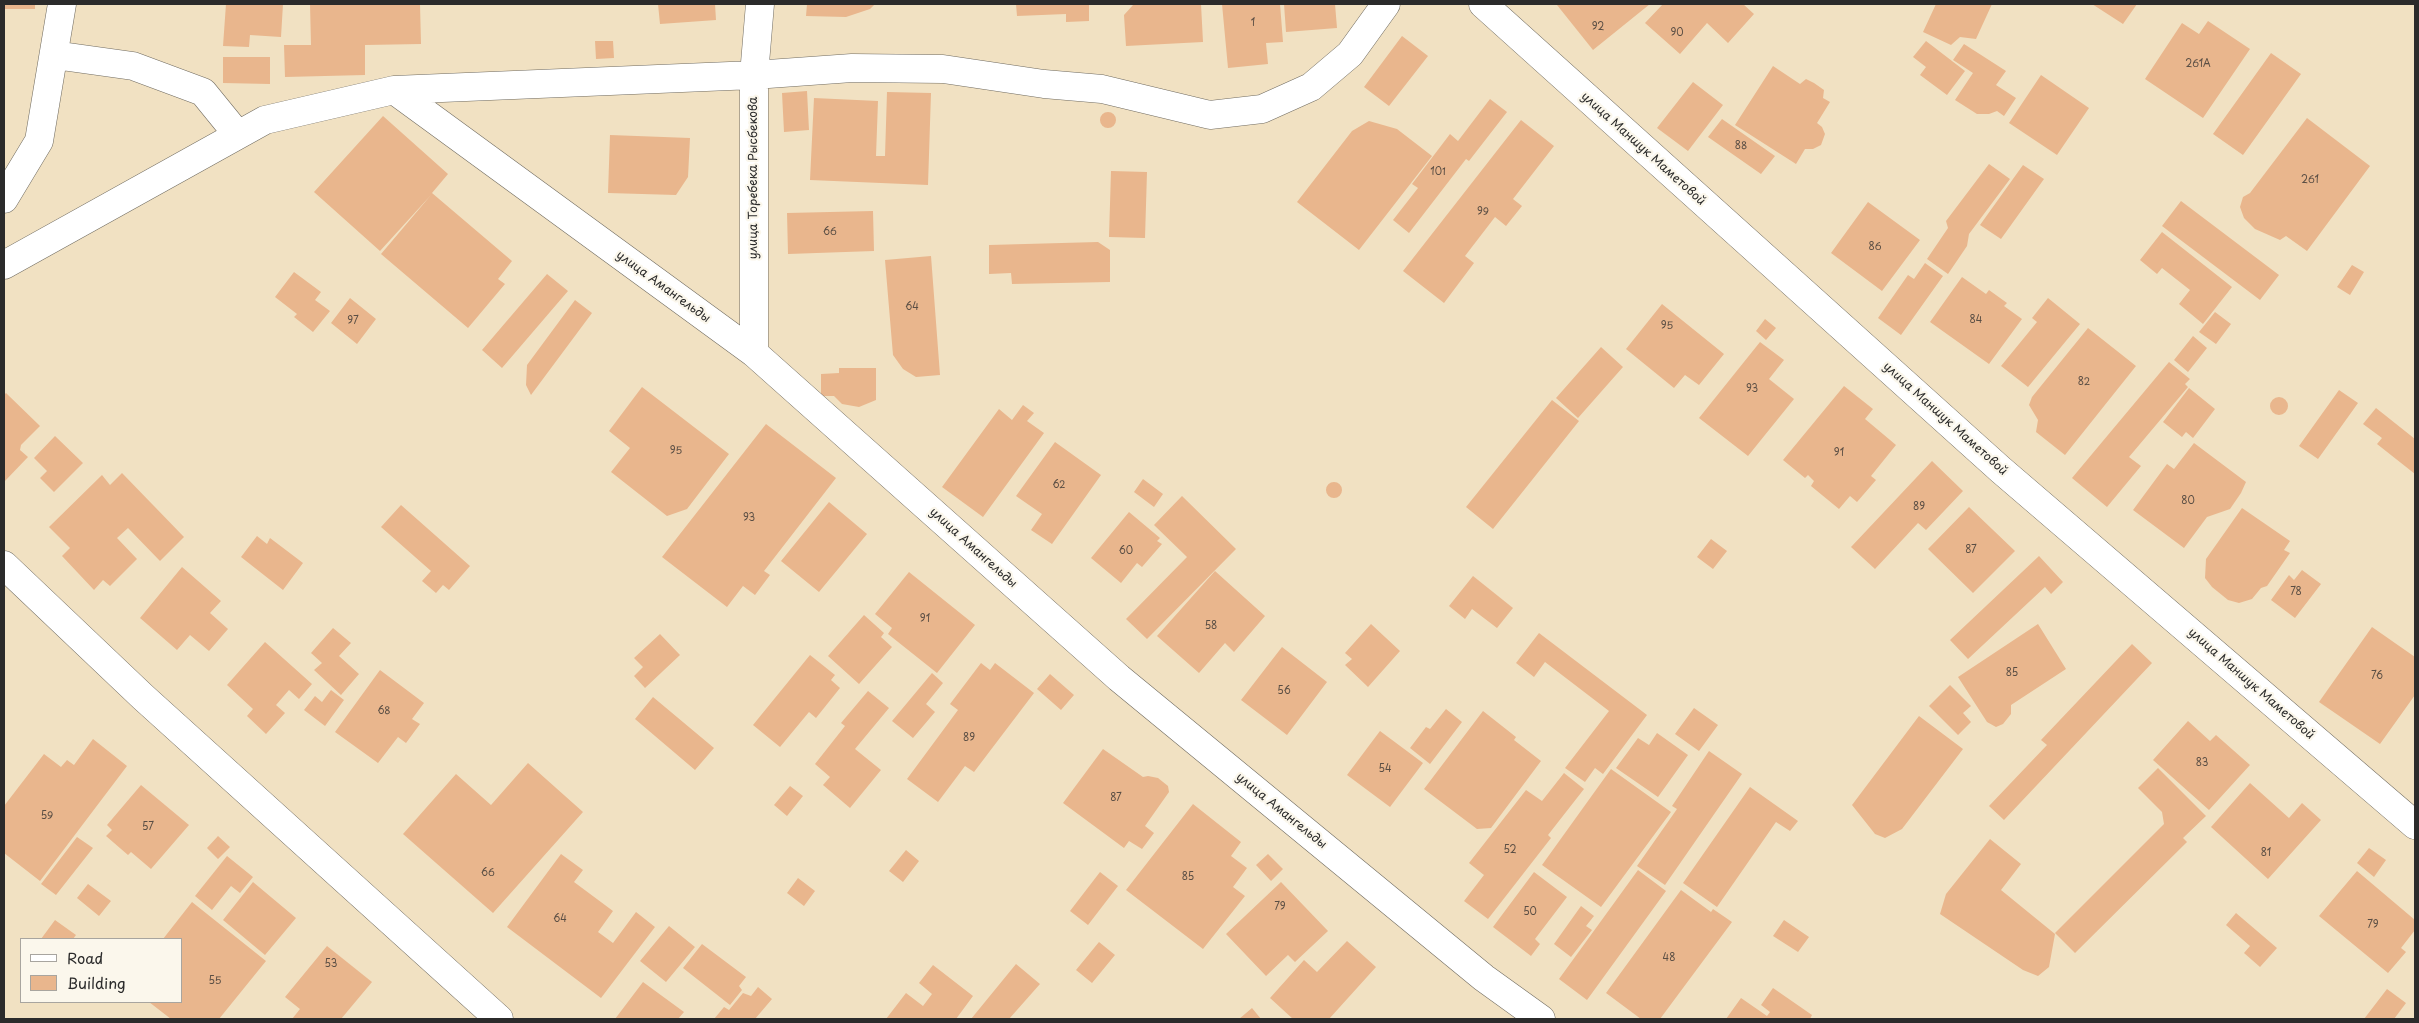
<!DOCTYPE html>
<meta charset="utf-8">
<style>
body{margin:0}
#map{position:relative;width:2419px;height:1023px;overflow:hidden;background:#f1e1c2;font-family:"Playpen Sans",sans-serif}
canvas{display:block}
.frame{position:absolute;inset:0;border:5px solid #2b2b2b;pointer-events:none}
.legend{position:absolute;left:20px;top:938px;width:162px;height:65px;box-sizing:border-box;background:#fbf7ec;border:1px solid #a8a59f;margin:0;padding:6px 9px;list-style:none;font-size:15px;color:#2b2b2b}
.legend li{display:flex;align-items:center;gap:10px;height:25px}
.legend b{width:25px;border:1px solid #a8a59f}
</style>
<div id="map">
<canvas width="2419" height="1023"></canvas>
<div class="frame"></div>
<ul class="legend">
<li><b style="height:6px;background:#fff"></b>Road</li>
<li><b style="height:14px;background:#e9b68d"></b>Building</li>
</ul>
</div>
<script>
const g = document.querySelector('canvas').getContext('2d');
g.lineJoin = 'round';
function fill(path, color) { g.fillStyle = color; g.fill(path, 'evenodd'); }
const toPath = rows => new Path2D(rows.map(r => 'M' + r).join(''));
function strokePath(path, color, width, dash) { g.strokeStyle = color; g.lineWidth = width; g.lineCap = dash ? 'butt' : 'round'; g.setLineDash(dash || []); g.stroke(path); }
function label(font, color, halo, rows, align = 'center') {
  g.font = font + ' "Playpen Sans",sans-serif'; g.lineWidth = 4.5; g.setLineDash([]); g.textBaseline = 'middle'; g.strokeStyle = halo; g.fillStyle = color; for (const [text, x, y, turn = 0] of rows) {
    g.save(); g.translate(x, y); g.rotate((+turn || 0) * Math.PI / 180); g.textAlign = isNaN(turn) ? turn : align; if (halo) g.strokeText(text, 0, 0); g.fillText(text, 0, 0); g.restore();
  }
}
const building = toPath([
 [4,4,35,4,35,9,4,9],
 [226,4,283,4,281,37,250,35,249,47,223,46],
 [310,4,420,4,421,44,365,45,365,75,285,77,284,45,311,45],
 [658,4,715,4,716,20,660,24],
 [807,4,875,4,870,9,846,17,806,16],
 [1016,4,1089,4,1089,21,1066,22,1066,14,1017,16],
 [1201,4,1203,42,1126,46,1124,15,1133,5],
 [1222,4,1280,4,1283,42,1266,43,1268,64,1228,68],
 [1284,4,1335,4,1337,28,1286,32],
 [1558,4,1650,4,1593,50,1557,5],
 [1663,4,1743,4,1754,14,1728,43,1707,23,1680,54,1645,23],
 [1936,4,1992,4,1976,39,1960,37,1951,45,1923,32],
 [2092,4,2137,4,2123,24],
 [2208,21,2250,49,2203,118,2145,79,2182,23,2199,34],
 [1402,36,1428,56,1389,106,1364,87],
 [595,41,613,41,614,58,596,59],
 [1926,41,1965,71,1947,95,1920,75,1926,67,1913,57],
 [1964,44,2006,71,1996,85,2016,98,2004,116,1997,111,1989,114,1977,114,1955,100,1973,73,1953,60],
 [2271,53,2301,74,2243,155,2213,134],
 [223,57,270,57,270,84,223,83],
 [1773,66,1800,84,1806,79,1814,83,1824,90,1823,98,1830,102,1817,123,1822,127,1825,134,1821,145,1813,149,1805,149,1796,164,1735,125],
 [2041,75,2089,108,2057,155,2009,123],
 [1693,82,1723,105,1688,151,1657,128],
 [807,91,809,130,784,132,782,93],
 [887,92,931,93,928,185,810,180,814,98,878,101,876,156,885,156],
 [1490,99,1507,112,1469,161,1466,159,1409,233,1393,220,1418,188,1412,184,1450,134,1458,141],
 '1100 120a8 8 0 1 1 16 0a8 8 0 1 1-16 0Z',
 [383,116,448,174,432,193,512,261,498,279,505,284,468,328,381,254,431,195,380,251,314,192],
 [2307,118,2370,166,2307,251,2286,236,2280,240,2255,229,2244,218,2240,207,2243,197,2250,193],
 [1722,119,1775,156,1761,174,1708,137],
 [1521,120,1554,146,1513,199,1522,206,1506,226,1495,217,1465,256,1474,263,1444,303,1403,271],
 [1369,121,1397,129,1432,156,1359,250,1297,202,1352,131],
 [610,135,690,138,688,177,676,195,608,193],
 [1989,164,2010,179,1969,234,1967,246,1948,274,1927,259,1948,228,1946,221],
 [2023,165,2044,179,2001,239,1980,225],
 [1111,171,1147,172,1145,238,1109,237],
 [2181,201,2279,275,2260,300,2162,226],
 [1868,202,1920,240,1882,291,1831,253],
 [873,211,874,251,788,254,787,213],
 [2162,232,2232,287,2203,324,2179,304,2190,290,2162,268,2157,274,2140,260],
 [1098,242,1110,250,1110,282,1012,284,1011,273,989,274,989,245],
 [931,256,940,375,916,377,903,369,893,355,885,260],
 [1925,263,1943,276,1901,335,1878,318,1908,275,1914,279],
 [2352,265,2364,272,2350,295,2337,287],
 [294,272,321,292,315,300,330,311,313,332,294,317,297,314,275,297],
 [547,274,568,291,502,368,482,350],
 [1962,277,1986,294,1989,290,2007,303,2004,306,2022,319,1989,364,1930,322],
 [350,298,376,319,357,344,331,323],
 [2048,298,2080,324,2028,387,2001,366,2037,322,2032,318],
 [575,300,592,313,531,395,526,385,527,365],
 [1662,304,1724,354,1699,385,1685,375,1674,388,1626,349],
 [2215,312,2231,324,2216,344,2199,332],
 [1765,319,1776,328,1766,340,1756,331],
 [2088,328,2136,366,2065,455,2036,432,2038,420,2029,405,2032,397],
 [2193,336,2207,348,2188,372,2174,360],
 [1760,342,1784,360,1769,379,1794,399,1748,456,1699,418],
 [1601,347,1623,367,1578,418,1556,398],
 [2169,362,2190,379,2185,384,2188,387,2129,457,2141,466,2107,507,2072,478],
 [839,368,876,368,876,400,859,407,842,404,834,396,821,396,821,374,839,373],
 [1844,386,1873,409,1865,419,1896,445,1871,476,1876,480,1857,502,1850,496,1839,509,1811,486,1814,481,1808,475,1805,478,1783,460],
 [642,387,729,454,687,509,667,516,611,472,630,448,609,431],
 [2189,388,2215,409,2193,438,2186,432,2182,437,2163,422],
 [2339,390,2358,403,2318,459,2299,446],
 [6,393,40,426,21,445,20,450,28,457,4,482,4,395],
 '2270 406a9 9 0 1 1 18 0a9 9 0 1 1-18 0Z',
 [1552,400,1579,421,1493,529,1466,507],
 [1023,405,1034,413,1027,421,1044,433,983,517,942,487,999,409,1012,420],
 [2376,408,2415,439,2415,474,2377,444,2382,438,2363,424],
 [766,424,836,478,764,571,770,575,755,595,743,586,727,607,662,557],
 [55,436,83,463,54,492,40,478,47,471,34,458],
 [1055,442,1101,475,1052,544,1031,530,1042,514,1016,496],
 [2194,443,2246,482,2241,493,2230,509,2207,517,2184,548,2133,510,2167,464,2174,469],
 [1932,461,1963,491,1926,530,1918,523,1875,569,1851,547],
 [122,473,184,537,160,561,128,528,117,538,137,559,110,586,103,580,94,590,62,556,70,548,49,527,102,475,110,485],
 [1143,479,1163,494,1154,507,1134,492],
 '1326 490a8 8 0 1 1 16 0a8 8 0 1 1-16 0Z',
 [1182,496,1236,549,1147,639,1126,619,1187,557,1154,525],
 [829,502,867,534,819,592,781,561],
 [401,505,470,566,449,590,443,585,436,593,422,581,431,571,381,527],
 [1969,507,2015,551,1973,593,1928,549],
 [2242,508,2290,541,2284,550,2290,553,2267,586,2261,588,2252,599,2239,603,2228,600,2212,587,2205,578,2206,559],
 [1129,512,1160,538,1157,541,1162,544,1142,567,1137,563,1121,583,1091,558],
 [257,536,267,544,270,538,303,563,283,590,241,557],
 [1711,539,1727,551,1713,569,1697,557],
 [2039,556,2063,582,2051,594,2045,587,1968,659,1950,640],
 [182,567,221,601,210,613,228,629,209,651,190,635,177,650,140,618],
 [2302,570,2321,584,2295,618,2271,600,2289,575,2294,580],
 [1215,571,1265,616,1234,652,1225,643,1199,673,1157,636],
 [909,572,975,625,937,673,888,634,892,628,875,614],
 [1473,576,1513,608,1497,628,1472,609,1465,619,1449,606],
 [864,615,884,633,881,637,892,647,859,684,828,656],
 [1371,624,1400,651,1368,687,1345,665,1352,659,1345,653],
 [2038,624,2066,669,2011,705,2011,714,2003,724,1996,727,1987,722,1958,677],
 [2372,627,2415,657,2415,695,2380,744,2319,702],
 [333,628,351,643,339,656,359,674,341,695,314,670,322,663,311,653],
 [1539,633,1647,715,1603,774,1595,768,1585,782,1565,768,1609,711,1545,662,1534,677,1516,663],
 [660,634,680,655,645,688,634,676,643,667,634,658],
 [265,642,312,684,299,699,289,690,276,705,285,713,266,734,247,716,253,709,227,685],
 [2132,644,2152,663,2004,820,1989,806,2047,745,2041,740],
 [1282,647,1327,682,1287,735,1241,700],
 [810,655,835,675,831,680,840,688,816,718,809,712,780,747,753,725],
 [981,663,990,670,995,663,1034,693,974,772,965,766,938,802,907,779,958,710,950,704],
 [380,670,424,703,412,719,420,724,406,743,398,737,378,763,335,732],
 [932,673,943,683,926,704,935,712,913,738,892,721],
 [1050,674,1074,695,1061,710,1037,689],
 [1950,685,1971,706,1963,713,1971,722,1958,735,1929,706],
 [331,690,344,700,325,726,304,710,315,696,322,702],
 [868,691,889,708,855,749,881,770,850,808,823,785,830,777,815,764,845,726,841,723],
 [653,697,714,748,695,770,635,719],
 [1694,708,1718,725,1699,751,1675,734],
 [1446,709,1462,722,1430,764,1410,748,1426,727,1430,729],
 [1483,711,1516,737,1514,740,1541,761,1491,828,1477,829,1424,789],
 [1919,716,1963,749,1902,829,1885,838,1875,834,1852,805],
 [2188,721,2210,741,2216,735,2250,765,2209,810,2153,760],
 [1380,731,1423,763,1390,807,1347,775],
 [1657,733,1688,755,1658,797,1616,768,1638,738,1649,745],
 [93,739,127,766,40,881,4,853,4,806,44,754,61,767,67,760,74,765],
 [1103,749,1143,777,1148,776,1158,778,1168,786,1169,792,1145,826,1154,833,1142,849,1129,841,1124,848,1063,803],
 [1709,751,1742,774,1665,885,1637,866,1677,809,1672,806],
 [528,763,583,812,493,913,403,834,456,774,491,805],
 [2158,768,2206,816,2183,838,2187,842,2075,953,2055,933,2164,824,2162,812,2138,788],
 [1611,769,1671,812,1601,907,1542,865],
 [1564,773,1584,789,1548,835,1551,838,1488,919,1464,901,1484,875,1469,863,1526,790,1542,801],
 [2250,783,2289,818,2302,803,2321,820,2268,879,2211,827],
 [141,785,189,825,151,869,131,852,128,855,106,836,112,830,107,825],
 [790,786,803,796,787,816,774,805],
 [1750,787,1798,821,1790,831,1776,822,1717,907,1683,883],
 [1193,804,1241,842,1231,856,1247,868,1233,887,1245,896,1203,949,1126,890],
 [218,836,230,847,218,859,207,848],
 [77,837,93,848,56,895,41,884],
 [1990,839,2021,864,2001,890,2055,934,2049,967,2038,976,2023,970,1940,914,1946,894],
 [2369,848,2386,860,2374,877,2357,863],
 [906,850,919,861,903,882,889,871],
 [561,854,583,870,574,882,613,911,598,932,613,943,636,912,655,927,601,998,507,927],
 [1268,854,1283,869,1271,881,1256,865],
 [227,856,253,877,240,893,231,886,212,910,195,896],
 [1638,870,1666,891,1587,1000,1559,979],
 [2357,871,2415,920,2415,930,2401,948,2406,952,2388,973,2319,916],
 [1100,872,1118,886,1088,925,1070,911],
 [1534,872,1567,897,1535,939,1540,944,1531,956,1493,927],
 [798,878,815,891,804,906,787,893],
 [253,882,296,918,265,955,223,920],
 [1281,882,1328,931,1295,962,1288,955,1266,976,1226,934],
 [88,884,111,901,99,916,77,898],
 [1681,890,1711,912,1713,909,1732,922,1660,1019,1641,1019,1606,993],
 [192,902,266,961,219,1019,171,1019,149,1002,181,1002,181,939,163,939],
 [1581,906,1594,916,1586,926,1592,930,1571,957,1554,944],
 [2236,913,2277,948,2260,967,2244,953,2250,946,2226,925],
 [55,920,76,935,73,939,41,939],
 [1784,920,1809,937,1798,952,1773,936],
 [669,926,695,947,666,982,640,961],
 [1347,941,1376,967,1329,1019,1293,1019,1270,998,1304,960,1317,972],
 [1099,942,1115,955,1092,983,1076,970],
 [702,944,746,977,739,986,742,990,730,1005,683,968],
 [327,946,372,982,341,1019,292,1019,300,1009,285,997],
 [1016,964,1040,984,1009,1019,971,1019],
 [933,965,973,996,956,1019,886,1019,906,993,923,1006,932,994,919,983],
 [643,982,684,1012,678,1019,615,1019],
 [758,987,772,999,755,1019,714,1019,724,1007,729,1010,743,993,751,996],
 [1773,988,1812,1015,1810,1019,1726,1019,1741,998,1767,1016,1770,1012,1761,1005],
 [2387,989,2406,1003,2394,1019,2364,1019],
 [1252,1008,1261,1019,1239,1019]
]);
const minor = toPath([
 [1483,4,2001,470,2415,825],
 [54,55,133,66,203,92,238,135],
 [394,90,754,353,1119,678,1484,978,1541,1019],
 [4,199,39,141,62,4],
 [4,265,265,120,394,90,754,75,852,68,943,69,1044,84,1102,89,1210,115,1262,109,1311,87,1350,54,1386,4],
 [754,353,754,75,760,4],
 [4,565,143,697,499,1019]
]);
const numberNames = [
 ["1",1253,23],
 ["92",1598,27],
 ["90",1677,33],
 ["261А",2198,64],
 ["88",1741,146],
 ["101",1438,172],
 ["261",2310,180],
 ["99",1483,212],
 ["66",830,232],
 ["86",1875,247],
 ["64",912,307],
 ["84",1976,320],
 ["97",353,321],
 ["95",1667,326],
 ["82",2084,382],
 ["93",1752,389],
 ["95",676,451],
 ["91",1839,453],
 ["62",1059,485],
 ["80",2188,501],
 ["89",1919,507],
 ["93",749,518],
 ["87",1971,550],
 ["60",1126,551],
 ["78",2296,592],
 ["91",925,619],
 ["58",1211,626],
 ["85",2012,673],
 ["76",2377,676],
 ["56",1284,691],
 ["68",384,711],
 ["89",969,738],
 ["83",2202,763],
 ["54",1385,769],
 ["87",1116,798],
 ["59",47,816],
 ["57",148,827],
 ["52",1510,850],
 ["81",2266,853],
 ["66",488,873],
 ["85",1188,877],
 ["79",1280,907],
 ["50",1530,912],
 ["64",560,919],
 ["79",2373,925],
 ["48",1669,958],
 ["53",331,964],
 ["55",215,981]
];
const streetNames = [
 ["улица Маншук Маметовой",1643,149,42],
 ["улица Торебека Рысбекова",754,178,-90],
 ["улица Амангельды",663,287,36],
 ["улица Маншук Маметовой",1945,419,42],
 ["улица Амангельды",973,548,42],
 ["улица Маншук Маметовой",2251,684,41],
 ["улица Амангельды",1281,811,39]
];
fill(building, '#e9b68d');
strokePath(minor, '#706b60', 29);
strokePath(minor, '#fff', 28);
label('10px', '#5a4e44', null, numberNames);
label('12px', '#2b2b2b', '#fbf7ec', streetNames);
</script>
